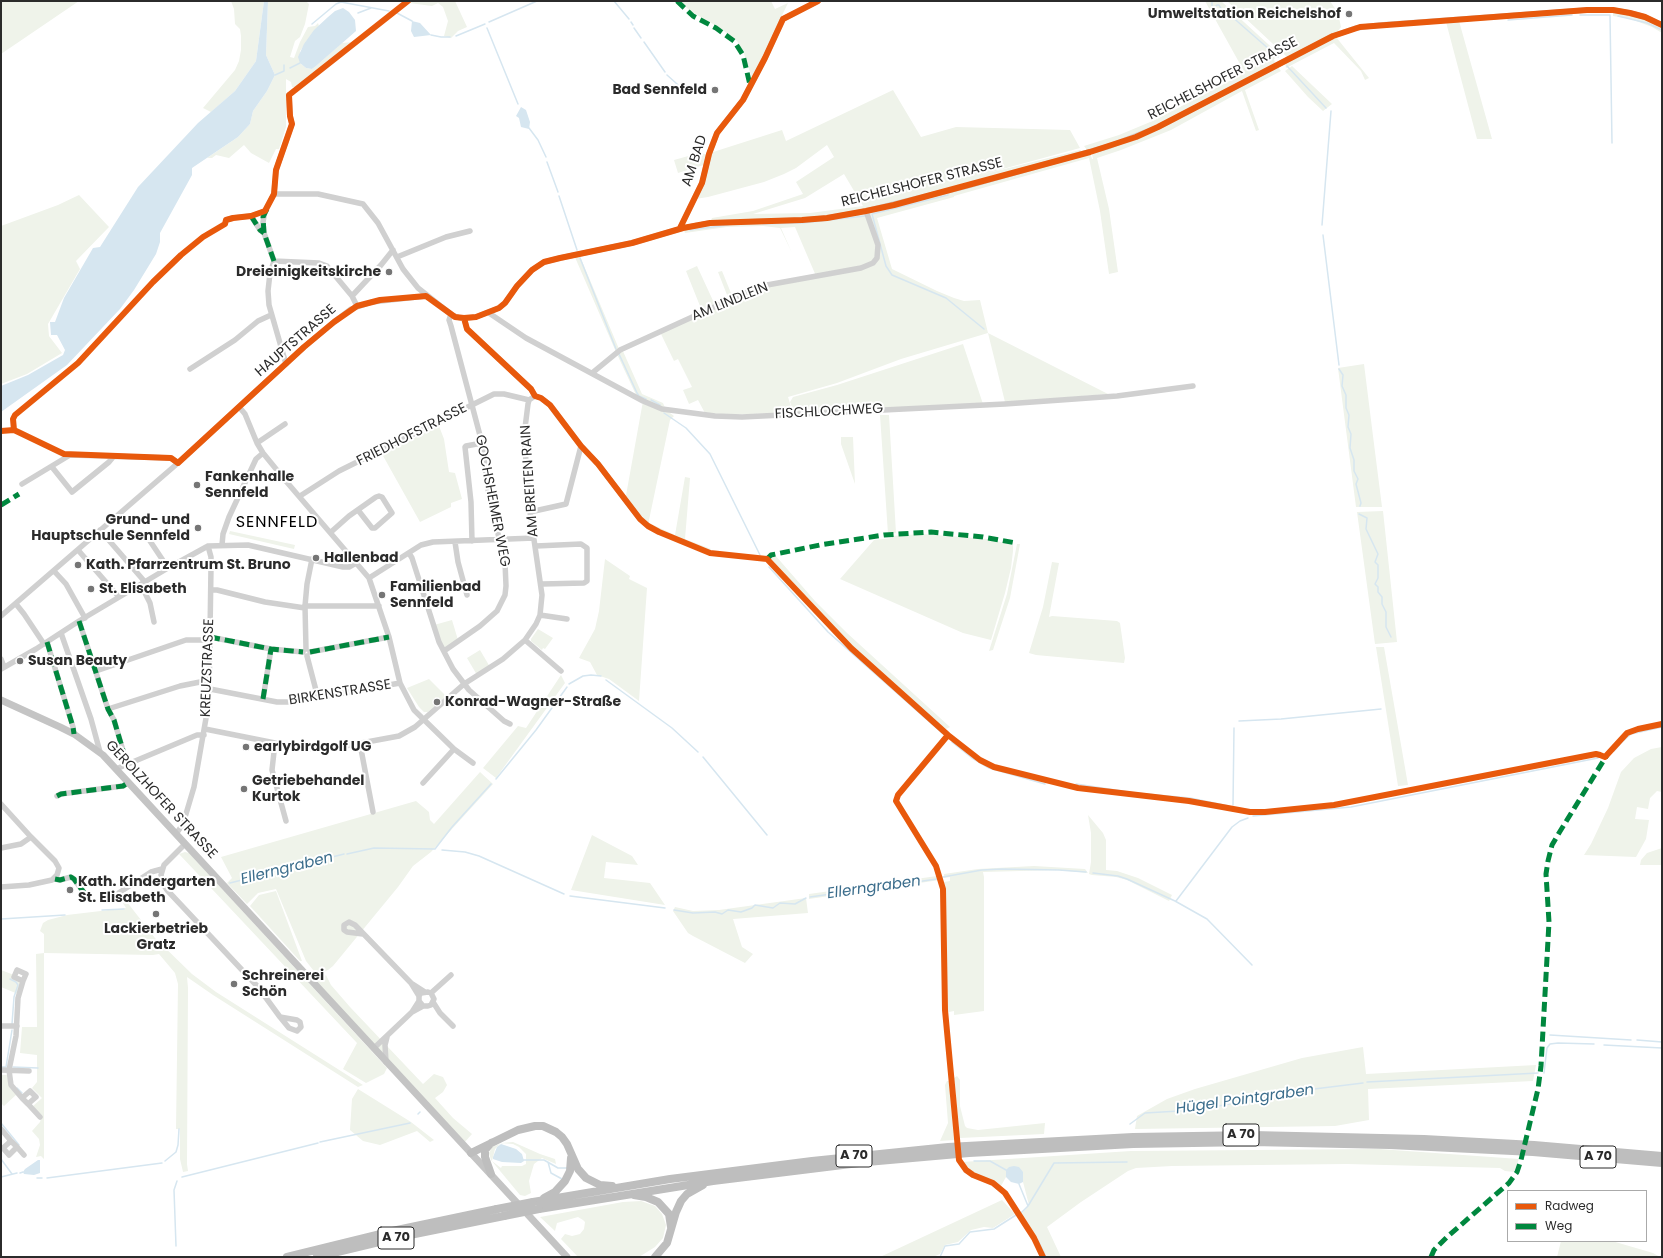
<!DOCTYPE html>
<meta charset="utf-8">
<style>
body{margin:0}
#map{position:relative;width:1663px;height:1258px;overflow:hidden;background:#fff;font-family:Poppins,sans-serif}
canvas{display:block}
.frame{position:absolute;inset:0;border:2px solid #2b2b2b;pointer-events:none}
.legend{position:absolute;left:1507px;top:1190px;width:140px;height:52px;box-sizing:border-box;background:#fff;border:1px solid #aaa;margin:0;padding:5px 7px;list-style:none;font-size:12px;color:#2b2b2b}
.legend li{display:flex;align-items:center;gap:8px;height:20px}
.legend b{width:20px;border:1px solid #aaa}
</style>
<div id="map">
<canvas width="1663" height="1258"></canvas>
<div class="frame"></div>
<ul class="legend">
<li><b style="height:5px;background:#e8590c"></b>Radweg</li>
<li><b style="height:5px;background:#00873e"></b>Weg</li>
</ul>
</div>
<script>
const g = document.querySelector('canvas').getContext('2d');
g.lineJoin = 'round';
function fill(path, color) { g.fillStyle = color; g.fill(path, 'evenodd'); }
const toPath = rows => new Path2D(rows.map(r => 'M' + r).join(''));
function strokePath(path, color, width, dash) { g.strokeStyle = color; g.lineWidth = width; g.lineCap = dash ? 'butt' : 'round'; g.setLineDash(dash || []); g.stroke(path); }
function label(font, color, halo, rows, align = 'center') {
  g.font = font + ' Poppins,sans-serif'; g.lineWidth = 4; g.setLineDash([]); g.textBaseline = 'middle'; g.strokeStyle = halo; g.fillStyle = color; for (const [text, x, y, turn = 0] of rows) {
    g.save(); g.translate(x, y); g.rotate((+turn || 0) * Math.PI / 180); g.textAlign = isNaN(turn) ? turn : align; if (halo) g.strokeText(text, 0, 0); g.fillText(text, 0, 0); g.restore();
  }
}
const green = toPath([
 [1,1,79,1,1,54],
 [231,1,264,1,256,61,235,91,211,112,203,108,235,70,239,61,241,50,241,36,240,29,235,24,234,9],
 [268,1,306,1,309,4,305,24,300,37,295,41,290,57,294,58,300,42,308,27,315,26,318,23,319,26,300,51,300,63,306,68,312,69,316,66,342,43,353,42,295,87,292,87,291,82,286,79,286,127,279,149,276,149,269,163,251,153,244,145,229,158,216,155,212,158,207,158,238,137,250,124,253,111,267,91,275,75,266,55],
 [412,1,455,1,467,27,458,31,451,38,444,36,448,21,443,7,438,3,432,6,409,3],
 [680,1,771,1,775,9,788,3,752,78,744,54,737,41,720,28,690,11],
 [1205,1,1221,1,1280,55,1274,59,1275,63,1158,124,1110,144,1087,150,1084,146,1119,135,1155,120,1245,73],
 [1227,1,1330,1,1338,13,1341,27,1338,31,1287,57],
 [1613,10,1630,13,1662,25,1662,33,1652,27,1631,19,1613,16],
 [1459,21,1492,139,1477,139,1446,22],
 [1336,37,1369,78,1365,80,1361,71,1334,43,1286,68,1285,63],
 [1292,66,1332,104,1323,111,1308,97,1285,71],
 [1278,67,1281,71,1245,90,1259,130,1256,131,1242,91,1171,130,1121,150,1097,158,1109,209,1118,272,1109,274,1100,211,1089,158,954,196,954,197,877,218,892,269,937,291,954,298,964,301,980,300,988,333,901,359,837,383,788,397,793,413,706,415,698,400,689,404,683,390,692,387,678,359,674,361,661,334,702,311,686,271,697,266,715,305,729,300,718,272,722,271,733,298,747,292,816,276,795,227,781,228,792,253,780,228,763,226,727,227,685,233,683,228,710,223,712,218,753,211,803,194,796,182,834,157,827,145,796,168,784,174,764,182,708,197,695,199,707,164,678,173,674,160,699,153,705,154,707,155,710,153,782,130,786,141,893,90,921,137,956,127,1070,130,1080,148,977,176,1080,150,1085,153,1090,152,1092,159,1093,159,1092,154,1123,144,1159,129],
 [844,174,863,206,810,213,753,214,805,198],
 [79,195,109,227,76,261,80,269,48,324,49,336,62,353,27,374,1,384,1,226,58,205],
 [579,254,619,349,622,349,642,394,663,403,666,410,674,416,670,420,649,520,649,523,675,535,685,477,690,478,685,539,711,549,710,551,649,526,625,501,643,401,637,397,616,352,574,255],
 [988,333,1108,394,1005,402],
 [963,344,983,404,794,412,790,402,793,397,837,385],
 [1364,364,1373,436,1382,507,1356,507,1338,368],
 [880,415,889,415,896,533,888,534],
 [439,426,444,439,449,472,455,473,462,499,451,503,451,507,420,522,382,454],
 [841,437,853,437,855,484,841,444],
 [1383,511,1397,642,1375,644,1357,512],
 [230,531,295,545,294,549,229,534],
 [922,534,988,539,1013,545,1013,551,1011,568,1005,593,991,640,963,633,840,579,874,540,892,538,892,536],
 [1017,544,1020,544,1010,598,993,650,989,651,1007,594],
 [775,555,815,601,847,633,950,727,946,729,851,648,832,629,767,559,771,556],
 [605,559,630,576,629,579,647,588,639,701,609,679,597,675,590,662,579,658,595,629,599,611],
 [1052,562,1059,563,1049,617,1052,616,1117,621,1120,623,1125,658,1124,663,1036,655,1029,653,1043,607],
 [452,620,458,640,444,650,434,625],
 [538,629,553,638,545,649,543,648,542,650,531,641,531,639],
 [1376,647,1384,647,1408,785,1398,786],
 [480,650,490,667,477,675,467,658],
 [561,675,565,683,496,778,483,768,518,726,526,728],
 [429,679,446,696,428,712,424,712,419,707,407,688],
 [1662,747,1662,792,1657,791,1650,798,1648,809,1637,807,1635,819,1649,820,1646,839,1636,857,1584,855,1591,844,1608,808,1621,772,1634,758,1651,749],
 [480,772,493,784,431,852,413,866,398,887,333,966,328,970,317,975,306,961,276,889,258,893,247,904,227,883,232,878,221,857,416,801,429,812,430,820,434,824],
 [1088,815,1103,833,1106,840,1106,870,1117,871,1138,878,1172,895,1169,901,1127,880,1116,877,1092,875,1089,874,1091,862,1091,833],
 [592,835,632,856,638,865,606,862,604,878,650,883,665,905,571,890],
 [1662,848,1662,865,1640,865,1641,860,1647,853],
 [185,852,189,853,387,1068,384,1074,366,1083,343,1069,357,1043,179,854],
 [1034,866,1085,869,1088,873,1058,870,983,872,984,877,984,1011,954,1015,954,1011,949,1012,947,1010,944,882,950,881,950,877,944,878,944,874,978,869],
 [937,876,940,880,809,899,809,894],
 [276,891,302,961,300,961,250,906,259,895],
 [120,893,155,938,192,974,216,992,363,1085,358,1087,213,995,187,977,188,988,187,1164,188,1171,183,1172,180,1159,180,1129,176,1129,178,984,175,973,159,954,153,955,44,953,44,934,40,931,43,923,48,920,67,915,126,908,117,894],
 [806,898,808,913,733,919,742,947,753,954,745,963,693,936,688,933,673,911,675,907,693,911,719,910],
 [44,953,44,1159,41,1156,36,1157,40,1145,39,1139,32,1131,40,1122,42,1116,33,1106,42,1098,32,1088,37,1082,37,1055,20,1053,22,1027,37,1027,36,954],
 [1,970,14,975,22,983,18,994,1,987],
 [326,975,331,985,350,1007,423,1084,434,1074,443,1077,447,1085,443,1092,435,1098,453,1118,472,1134,463,1144,315,984],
 [1363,1047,1366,1074,1536,1065,1533,1081,1368,1089,1369,1120,1335,1126,1135,1129,1137,1116,1167,1099,1195,1089,1302,1058],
 [1,1075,7,1075,8,1080,17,1094,4,1106,1,1103],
 [957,1076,960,1080,960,1106,965,1126,967,1128,978,1130,1045,1123,1044,1134,960,1138,954,1078],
 [947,1081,949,1081,954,1140,940,1141,948,1123,945,1085],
 [358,1089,411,1122,434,1140,430,1142,417,1131,380,1145,363,1141,350,1130,352,1099],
 [513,1142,540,1154,555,1159,556,1164,542,1158,534,1164,529,1181,531,1193,525,1196,520,1195,491,1160,489,1153,492,1147,502,1143],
 [501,1143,513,1144,519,1147,526,1154,526,1164,522,1166,502,1166,501,1168,492,1161,495,1149],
 [1379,1149,1519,1159,1514,1172,1505,1171,1500,1168,1347,1164,1172,1166,1136,1168,1128,1171,1081,1202,1047,1227,1061,1257,1044,1257,1034,1237,1020,1216,1029,1205,1023,1182,1023,1179,1006,1170,1006,1177,1001,1186,993,1180,973,1173,967,1169,962,1162,1131,1151],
 [1002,1200,1015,1214,993,1228,984,1227,971,1230,958,1242,945,1245,940,1254,933,1257,880,1257],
 [641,1201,655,1206,662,1214,666,1225,663,1238,655,1247,639,1257,578,1257,561,1239,565,1234,572,1236,580,1234,584,1229,585,1222,583,1220,578,1217,557,1223,555,1231,540,1217,623,1202],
 [1561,1241,1612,1241,1653,1253,1660,1257,1557,1257]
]);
const water = toPath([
 [264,1,268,1,266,55,275,75,267,91,253,111,250,124,238,137,192,168,192,175,160,233,160,242,156,254,134,290,120,309,67,365,1,412,1,386,28,375,63,355,65,350,57,335,51,335,50,322,55,322,64,298,93,248,100,247,138,187,198,123,235,91,256,61],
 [343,8,349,12,355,20,356,31,316,66,312,69,306,68,300,63,298,57,304,44,314,30,328,17,335,11],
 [412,21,420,23,431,35,414,37,411,31],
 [521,107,526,110,530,122,529,129,521,127,519,118,516,116],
 [501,1144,516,1149,522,1154,524,1161,521,1163,502,1162,493,1159,493,1157,497,1147],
 [38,1160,40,1160,40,1173,34,1175,24,1174,23,1172,25,1169],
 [1014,1166,1019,1167,1023,1172,1023,1182,1019,1184,1011,1182,1006,1177,1006,1170,1009,1167]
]);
const stream = toPath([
 [614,1,629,19],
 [1212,1,1212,7,1214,8,1217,5,1219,5,1223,12,1230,15,1278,57],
 [358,13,371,8],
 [397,13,412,21],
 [1580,15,1610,15,1612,143],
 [1618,16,1647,23,1662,30],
 [1508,20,1572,15],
 [489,22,537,1],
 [631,22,633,25],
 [312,24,336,4,341,2,389,11],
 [487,28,518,104],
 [634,28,641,38],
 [431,35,441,37,450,37],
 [456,36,485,24],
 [644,42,665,72],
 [1287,66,1326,108],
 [290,68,300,63],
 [275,75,284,71,284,65],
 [667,75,686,92],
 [529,128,538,140,546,157],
 [547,162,558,192],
 [948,195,872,214,886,266,892,275,946,298,984,329],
 [559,196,577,250],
 [763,224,803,223,865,216],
 [1322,225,1331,111],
 [690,230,728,225],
 [1323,235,1339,365],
 [580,258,616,349],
 [619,354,637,393,639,396,646,399],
 [1339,369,1343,375,1342,386,1346,395,1346,408,1349,415,1348,427,1351,434,1350,448,1354,460,1354,471,1358,479,1356,484,1361,503,1360,506],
 [651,400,660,405],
 [664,413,686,428,710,454,760,555],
 [1359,514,1367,518,1366,529,1378,554,1375,562,1378,565,1378,578,1375,584,1378,587,1378,592,1382,597,1382,604,1386,612,1386,627,1391,637],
 [769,567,828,632,942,733],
 [606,680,672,728,698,752],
 [569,684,583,676,591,675,601,676],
 [1239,721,1281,719,1381,709],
 [952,742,972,758,989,768,1045,784],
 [1614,751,1622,742,1631,734,1662,727],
 [703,757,767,835],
 [496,779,536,730,567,687],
 [1076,784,1135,793,1190,798,1229,806],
 [1233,805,1234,728],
 [1253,816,1351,807,1598,758],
 [442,850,465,852,479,856,564,894],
 [347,854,374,848,435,849,452,827,491,784],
 [1093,873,1118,876,1127,879,1175,901,1207,919,1252,965],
 [943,877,982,870,1002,869,1059,870,1086,872],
 [230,883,344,854],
 [570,896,665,908],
 [810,897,937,879],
 [1176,901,1232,827,1240,821,1248,818],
 [102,910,124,909],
 [674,910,693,913,715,912,722,914,728,910,741,912,752,908,755,905,773,908,780,903,795,904,806,898],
 [1,919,65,915],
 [10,979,16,982,18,985,14,997,12,1024],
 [1550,1035,1631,1040],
 [1637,1040,1662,1042],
 [1604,1045,1662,1048],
 [1,1067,6,1067,12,1030],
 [13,1067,38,1068],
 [1544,1073,1547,1048,1550,1044,1558,1043,1594,1044],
 [1367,1082,1538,1073],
 [17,1088,22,1093],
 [418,1114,420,1112],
 [1,1123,19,1145],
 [1130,1124,1145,1113,1196,1110,1314,1089,1363,1083],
 [320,1142,410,1123],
 [1,1159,12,1174],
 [523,1160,544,1160,558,1168,567,1168],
 [165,1161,176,1152,178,1145,179,1129],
 [974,1161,990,1161,1006,1170],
 [548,1162,551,1173,562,1179],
 [20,1173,23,1172],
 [1,1177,17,1173],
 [182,1177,318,1143],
 [37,1178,42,1178],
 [47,1178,162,1163],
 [1019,1184,1028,1206],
 [1021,1213,1028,1206,1054,1163,1127,1162],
 [1038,1240,1046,1257],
 [176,1246,174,1190,177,1181],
 [940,1257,945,1246,959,1244,970,1232,994,1229,1016,1215]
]);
const minor = toPath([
 [274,194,318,194,363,204,378,223,403,269,418,288,452,315,460,318,467,318,476,317,499,308,505,303,517,286,532,270,544,262,560,258,632,243,683,228,710,223,802,220,827,218,866,211,967,186,1110,146,1158,127,1333,36,1356,28,1380,25,1587,10,1613,10,1630,13,1645,17,1662,25],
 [251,216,260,230,264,233],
 [226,220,233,218,251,216,265,211],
 [680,228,702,183,709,154,717,133,743,100,765,58,783,19,818,1],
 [397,257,446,237,470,231],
 [274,261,319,263,327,266,352,296,357,306],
 [352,296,381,265,393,250],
 [489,313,526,338,643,401,662,409,715,416,742,417,1005,404,1117,396,1193,386],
 [464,318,467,329,531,389,535,396,541,398,550,405,581,446,598,464,640,519],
 [286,364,269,305,268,291,270,273,274,261,264,233,263,222,265,211,274,194,276,170,292,124,290,116,289,95],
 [190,369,235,340,258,321,271,315],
 [592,373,620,350,747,292,767,285,861,268,873,263,877,258,878,245,866,211],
 [240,408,245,414,257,443,263,453,285,480,369,578,389,637,400,683,414,710,454,749,473,763],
 [257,443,285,424],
 [52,467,72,492,109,462,114,456],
 [22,484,70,455,171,458,178,463],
 [300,496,339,471,494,394,504,394,529,400],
 [530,512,566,504,581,446],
 [100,530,145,582],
 [331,532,349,516,376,497,379,496,382,497,392,513,375,528,372,528,358,510],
 [146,535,168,568],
 [472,541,471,502,465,447,466,446,482,443],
 [455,542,458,562,467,595],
 [222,545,223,534,229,517,256,459,263,453],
 [536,546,581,544,587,548,587,581,584,583,542,584],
 [78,550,119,597],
 [409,553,412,558,439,642,453,669,469,690,504,721,510,724],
 [54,571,66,584,85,618],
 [369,578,421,545,433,542,534,538],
 [141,585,150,603,154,622],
 [211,590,217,590,265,602,305,608],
 [16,604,24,614,44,644],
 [305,606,379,606],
 [540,615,567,619],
 [1,616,178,463,304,347,334,322,351,309,372,302,426,296],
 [79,621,108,709,114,720,127,764],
 [61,633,91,719,100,752],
 [210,637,271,649,303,652],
 [525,640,561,671],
 [47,642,73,727,74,734],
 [306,649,305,606,307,584,312,559],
 [444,651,480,626,497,611,505,595,506,586,505,562,489,497,482,443,451,326,449,320,451,314],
 [310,652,389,637],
 [307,656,318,698],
 [1,659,4,667],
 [1,669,36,649,79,621,168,568,208,546,248,545,343,567,349,567,356,563],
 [96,671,186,640,210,640],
 [210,689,277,702,294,702,400,683],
 [263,699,271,649],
 [108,709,180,686,210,680],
 [205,729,275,743,314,749,329,749,399,736,415,727,464,684,503,659,525,640,536,624,540,615,542,595,530,512,524,436,528,404,529,400,535,396],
 [275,743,272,770,286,821],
 [360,744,373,812],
 [116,769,197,735,204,735],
 [423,783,454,749],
 [57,796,61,794,123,786,128,783],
 [1,804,31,837,55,861,59,868,57,875,52,880,29,885,1,887],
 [176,834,183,824,194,787,209,701,211,567,211,557,208,546],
 [185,844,164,865,161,875,163,884,167,890,258,987,280,1017,289,1028,297,1031,301,1027,300,1022,297,1020,280,1017],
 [1,848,21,844,31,837],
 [55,879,60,880,71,877,74,879,88,898],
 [117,894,151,872,162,869],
 [363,934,347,932,344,930,344,925,349,922,355,925,411,983,425,992],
 [17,970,26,974,23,981,14,977,17,970],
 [411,983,419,996],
 [431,993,451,975],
 [433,1002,440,1013,453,1026],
 [412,1012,423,1006,428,1006,431,1005,434,999,431,993,428,992,421,993,419,996,419,1001,423,1006],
 [1,1026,17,1026],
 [374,1048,412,1012,419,1001],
 [386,1062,385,1045,387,1037],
 [1,1070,29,1071],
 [22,1098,30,1091,36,1097,28,1104,22,1098,11,1085,9,1070,16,1036,18,998,23,981],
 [28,1104,40,1117],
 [1,1129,11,1141],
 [11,1141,17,1147,9,1155,3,1148,11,1141],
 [17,1147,24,1155]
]);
const major = toPath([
 [1,700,60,727,74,734,103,755,567,1257]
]);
const highway = toPath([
 [471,1153,518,1130,535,1126,543,1126,556,1132,562,1137,567,1144,578,1169,586,1178,600,1185,612,1186],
 [491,1174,485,1157,485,1150,491,1143],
 [634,1195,646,1197,658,1202,669,1214,671,1227],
 [544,1198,555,1192,565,1181,570,1171,571,1158],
 [533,1202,670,1179,812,1161,948,1147,1133,1137,1253,1135,1424,1139,1534,1145,1662,1156],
 [539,1209,713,1181,867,1162,969,1153,1133,1144,1253,1142,1390,1145,1533,1152,1662,1163],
 [287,1257,397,1230,497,1209],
 [317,1257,400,1237,504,1216],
 [655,1257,667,1243,676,1212,681,1201,687,1194,703,1185]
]);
const highwayBridge = toPath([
 [497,1209,533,1202],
 [504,1216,539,1209]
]);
const quiet = toPath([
 [677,1,693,16,716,28,734,41,743,55,750,85],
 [267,209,263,217,264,233,274,261],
 [251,216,260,230,264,233],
 [1,505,19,494],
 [767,559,771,555,820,545,884,535,931,532,983,537,1016,543],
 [79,621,108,709,114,720,127,764],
 [210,637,271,649,303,652],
 [47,642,73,727,74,734],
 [310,652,389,637],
 [263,699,271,649],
 [57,796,61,794,123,786,128,783],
 [55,879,60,880,71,877,74,879,88,898],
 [1431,1257,1434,1250,1447,1237,1509,1183,1517,1172,1521,1160,1538,1089,1541,1066,1549,922,1546,874,1548,861,1552,845,1559,833,1607,755]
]);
const cycleway = toPath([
 [680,228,702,183,709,154,717,133,743,100,765,58,783,19,818,1],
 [464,318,467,329,531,389,535,396,541,398,550,405,581,446,598,464,640,519,648,526,659,532,710,553,767,559,851,648,948,735,980,760,994,767,1078,788,1189,801,1250,812,1265,812,1334,805,1596,754,1600,755,1605,757,1627,733,1638,729,1662,724],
 [14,430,13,419,15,415,78,363,153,282,181,255,203,237,225,224,226,220,233,218,251,216,265,211,274,194,276,170,292,124,290,116,289,95,408,1],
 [1,431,14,430,64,454,171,458,178,463,304,347,334,322,357,306,380,300,426,296,455,317,464,318,476,317,499,308,505,303,517,286,532,270,544,262,560,258,632,243,683,228,710,223,802,220,827,218,866,211,894,205,1090,152,1136,137,1158,127,1333,36,1360,27,1587,10,1613,10,1630,13,1645,17,1662,25],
 [948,735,898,795,896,801,936,866,943,889,945,1010,959,1160,966,1170,973,1175,993,1183,1005,1193,1034,1238,1043,1257]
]);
const markers = [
 [1349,14,4,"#757575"],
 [715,90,4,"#757575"],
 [389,272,4,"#757575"],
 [197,485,4,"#757575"],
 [198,528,4,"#757575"],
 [316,558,4,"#757575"],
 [78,565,4,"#757575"],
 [91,589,4,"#757575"],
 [382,595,4,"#757575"],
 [20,661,4,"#757575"],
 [437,702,4,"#757575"],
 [246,747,4,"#757575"],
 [244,789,4,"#757575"],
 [70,890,4,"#757575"],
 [156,914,4,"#757575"],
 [234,984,4,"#757575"]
];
const shields = [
 [1241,1135,36],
 [854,1156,36],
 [1598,1157,36],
 [396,1238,36]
];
const shieldNames = [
 ["A 70",1241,1135],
 ["A 70",854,1156],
 ["A 70",1598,1157],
 ["A 70",396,1238]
];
const poiNames = [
 ["Umweltstation Reichelshof",1341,14,"right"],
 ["Bad Sennfeld",707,90,"right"],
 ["Dreieinigkeitskirche",381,272,"right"],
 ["Fankenhalle",205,477],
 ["Sennfeld",205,493],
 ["Grund- und",190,520,"right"],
 ["Hauptschule Sennfeld",190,536,"right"],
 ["Hallenbad",324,558],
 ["Kath. Pfarrzentrum St. Bruno",86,565],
 ["Familienbad",390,587],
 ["Sennfeld",390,603],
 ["St. Elisabeth",99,589],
 ["Susan Beauty",28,661],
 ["Konrad-Wagner-Straße",445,702],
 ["earlybirdgolf UG",254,747],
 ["Getriebehandel",252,781],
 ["Kurtok",252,797],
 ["Kath. Kindergarten",78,882],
 ["St. Elisabeth",78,898],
 ["Lackierbetrieb",156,929,"center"],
 ["Gratz",156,945,"center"],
 ["Schreinerei",242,976],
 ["Schön",242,992]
];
const streetNames = [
 ["REICHELSHOFER STRASSE",1223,79,-27],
 ["AM BAD",695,161,-72],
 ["REICHELSHOFER STRASSE",922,183,-14],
 ["AM LINDLEIN",730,302,-22],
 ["HAUPTSTRASSE",296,341,-41],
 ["FISCHLOCHWEG",829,412,-3],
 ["FRIEDHOFSTRASSE",412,435,-27],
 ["AM BREITEN RAIN",530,481,-94],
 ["GOCHSHEIMER WEG",492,501,79],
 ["KREUZSTRASSE",208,668,-88],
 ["BIRKENSTRASSE",340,693,-9],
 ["GEROLZHOFER STRASSE",161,800,47]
];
const waterNames = [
 ["Ellerngraben",287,869,-14],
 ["Ellerngraben",874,888,-8],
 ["Hügel Pointgraben",1245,1100,-8]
];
const quarterNames = [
 ["SENNFELD",277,523]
];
fill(green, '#eff3ea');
fill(water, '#d6e6f0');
strokePath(stream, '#d6e6f0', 1.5);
strokePath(minor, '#d0d0d0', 5.5);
strokePath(major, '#c4c4c4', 7);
strokePath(highway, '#bebebe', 8);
strokePath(highwayBridge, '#bebebe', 8);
strokePath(quiet, '#00873e', 5, [10, 5]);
strokePath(cycleway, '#e8590c', 6);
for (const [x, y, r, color] of markers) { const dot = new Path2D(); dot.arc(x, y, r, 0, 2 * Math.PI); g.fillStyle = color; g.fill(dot); strokePath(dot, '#fff', 1.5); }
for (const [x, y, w] of shields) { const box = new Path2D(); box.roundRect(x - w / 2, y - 11, w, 22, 3); g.fillStyle = '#fff'; g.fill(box); strokePath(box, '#2b2b2b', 1); }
label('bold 13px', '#2b2b2b', null, shieldNames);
label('bold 14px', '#2b2b2b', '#fff', poiNames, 'left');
label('14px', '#2b2b2b', '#fff', streetNames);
label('italic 15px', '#3b6d8c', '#fff', waterNames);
g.letterSpacing = '1px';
label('16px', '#000', '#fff', quarterNames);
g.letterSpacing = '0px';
</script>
